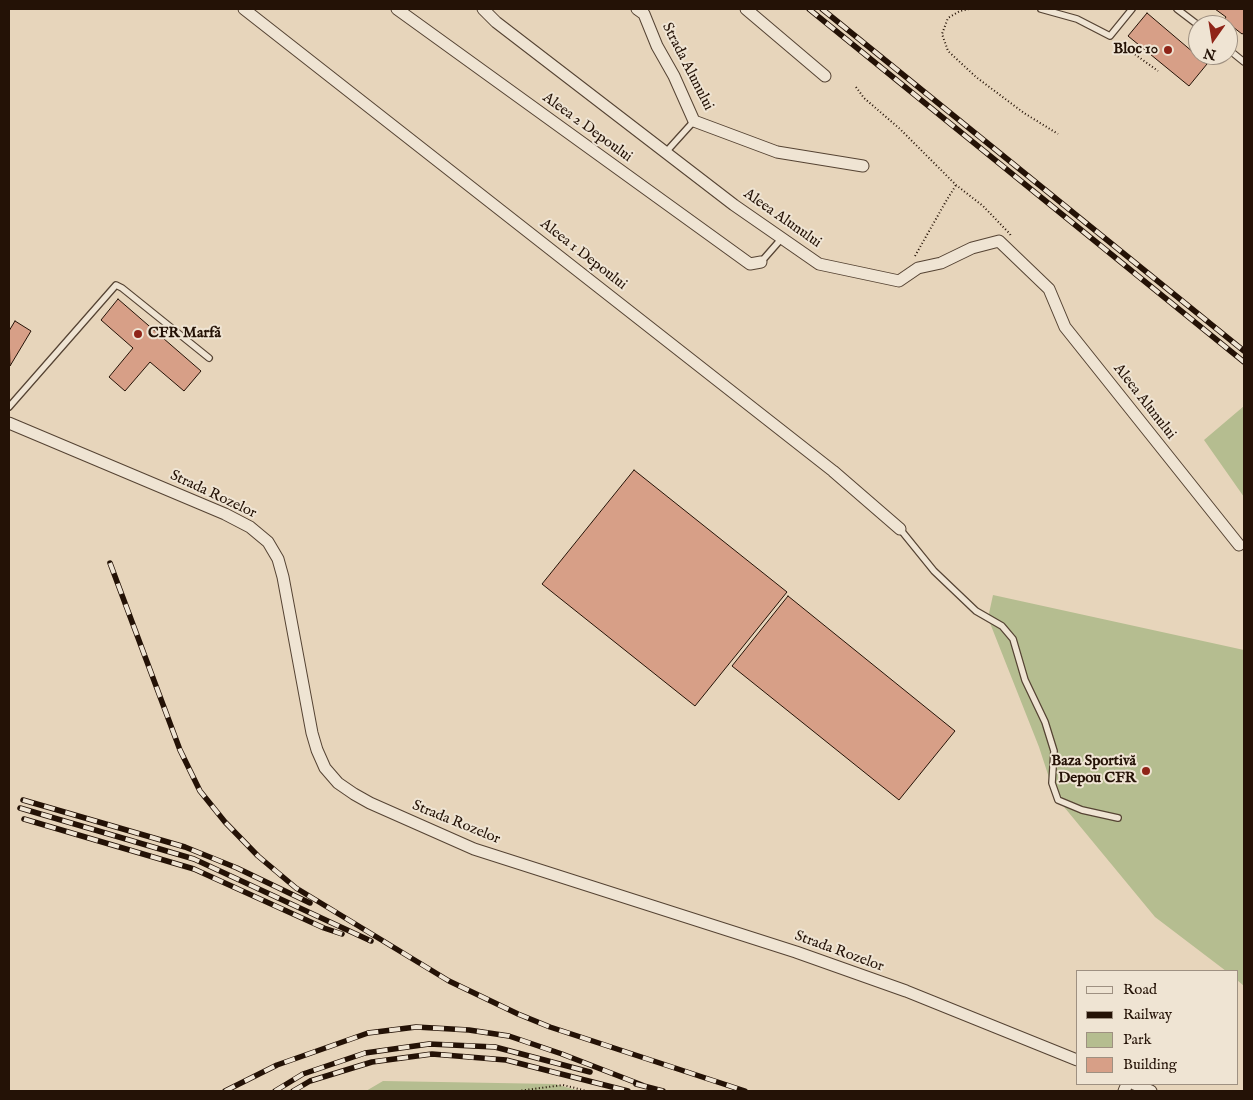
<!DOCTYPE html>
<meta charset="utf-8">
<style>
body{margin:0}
#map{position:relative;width:1253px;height:1100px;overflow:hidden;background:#e7d5bb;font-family:"IM FELL English",serif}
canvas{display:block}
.frame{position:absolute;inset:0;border:10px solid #241206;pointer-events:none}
.legend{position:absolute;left:1076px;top:970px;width:162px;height:115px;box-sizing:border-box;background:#efe4d3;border:1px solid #9e9081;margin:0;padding:6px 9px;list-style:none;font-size:15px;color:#241206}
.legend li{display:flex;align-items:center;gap:10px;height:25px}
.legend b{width:25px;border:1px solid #9e9081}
.north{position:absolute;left:1188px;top:15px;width:50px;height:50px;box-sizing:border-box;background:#efe4d3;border:1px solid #9e9081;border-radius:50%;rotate:193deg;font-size:14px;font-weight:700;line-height:20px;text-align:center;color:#241206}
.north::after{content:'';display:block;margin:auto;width:18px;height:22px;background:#8f2418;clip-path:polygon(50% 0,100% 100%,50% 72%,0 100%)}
</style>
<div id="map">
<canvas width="1253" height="1100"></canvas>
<div class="frame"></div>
<ul class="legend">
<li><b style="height:6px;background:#efe4d3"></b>Road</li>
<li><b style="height:6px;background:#241206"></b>Railway</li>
<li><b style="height:14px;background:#b5bd90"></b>Park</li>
<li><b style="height:14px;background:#d79f87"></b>Building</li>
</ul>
<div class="north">N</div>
</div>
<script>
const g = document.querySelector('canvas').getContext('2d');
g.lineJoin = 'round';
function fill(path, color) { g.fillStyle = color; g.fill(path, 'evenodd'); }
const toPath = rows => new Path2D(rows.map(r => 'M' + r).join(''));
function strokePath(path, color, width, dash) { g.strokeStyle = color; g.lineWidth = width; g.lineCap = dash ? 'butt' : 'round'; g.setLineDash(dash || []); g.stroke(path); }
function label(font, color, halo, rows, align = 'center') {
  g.font = font + ' "IM FELL English",serif'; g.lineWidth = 4; g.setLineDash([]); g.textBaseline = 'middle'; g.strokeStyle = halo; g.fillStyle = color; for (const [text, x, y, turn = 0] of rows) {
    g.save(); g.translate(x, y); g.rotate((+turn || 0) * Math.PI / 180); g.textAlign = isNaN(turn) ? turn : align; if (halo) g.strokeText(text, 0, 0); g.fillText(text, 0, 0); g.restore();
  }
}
const green = toPath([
 [1244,406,1244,497,1204,440],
 [993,595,1244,650,1244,986,1237,980,1237,971,1226,971,1155,917,1055,796,1039,747,988,618],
 [383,1081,555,1084,580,1091,366,1091]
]);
const building = toPath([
 [1215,9,1244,9,1244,33,1242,34,1224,20,1226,17,1215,9],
 [1147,13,1207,64,1189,86,1128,36,1147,13],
 [118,299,201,371,184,391,150,362,125,391,109,377,133,348,101,320,118,299],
 [15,321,31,331,10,366,9,331,15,321],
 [634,470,787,592,695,706,542,584,634,470],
 [788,596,955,731,899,800,732,666,788,596]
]);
const path = toPath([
 [969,9,960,11,948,18,942,34,948,51,976,77,1024,113,1058,134],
 [1118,42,1158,71],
 [856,87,864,98,900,129,956,185,983,206,1010,234,1011,236],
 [915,256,945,203,956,185],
 [518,1091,563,1085,587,1091]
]);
const lane = toPath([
 [1041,9,1077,19,1110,36,1132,9],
 [1177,9,1198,25],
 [1228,49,1244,62],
 [666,152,694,121],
 [761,262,782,238],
 [9,407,116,285,122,288,209,358],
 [900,529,934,571,976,611,1002,626,1013,639,1025,680,1045,722,1054,751,1052,783,1058,800,1082,810,1118,818]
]);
const street = toPath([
 [244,9,833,471,900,529],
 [397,9,750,264,761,262],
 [483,9,496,22,734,205,819,264,899,281,918,268,941,263,972,248,999,241,1049,289,1065,327,1239,545],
 [637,9,644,14,657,46,674,76,694,121,777,152,863,166],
 [746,9,825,76],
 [9,423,225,514,250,527,268,542,278,559,283,577,312,733,317,750,325,768,338,783,354,794,370,803,474,849,796,952,906,991,1077,1060],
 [1134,1084,1151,1091],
 [1124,1091,1127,1084]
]);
const rail = toPath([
 [809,9,1244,362],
 [822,9,1244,351],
 [110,563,180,750,200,791,225,822,258,856,296,888,449,981,518,1014,550,1027,745,1091],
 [23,800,185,847,237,868,310,903],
 [20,808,194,859,371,941],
 [24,819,194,869,324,928,342,934],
 [636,1084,663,1091],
 [225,1091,277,1065,368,1033,416,1027,469,1030,509,1036,562,1054,642,1085],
 [275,1091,303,1074,365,1053,429,1044,495,1047,590,1072],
 [293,1091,310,1081,372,1062,432,1054,506,1060,628,1091]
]);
const markers = [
 [1168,50,5,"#8f2418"],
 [138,334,5,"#8f2418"],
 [1146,771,5,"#8f2418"]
];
const poiNames = [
 ["Bloc 10",1158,50],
 ["CFR Marfă",148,334,"left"],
 ["Baza Sportivă",1136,762],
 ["Depou CFR",1136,779]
];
const streetNames = [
 ["Strada Alunului",687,67,63],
 ["Aleea 2 Depoului",587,128,36],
 ["Aleea Alunului",782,219,35],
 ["Aleea 1 Depoului",583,255,38],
 ["Aleea Alunului",1144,402,52],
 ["Strada Rozelor",213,495,25],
 ["Strada Rozelor",456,823,22],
 ["Strada Rozelor",839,952,20]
];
fill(green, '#b5bd90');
fill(building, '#d79f87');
strokePath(building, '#241206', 1);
strokePath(lane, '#554333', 8);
strokePath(street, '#554333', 13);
strokePath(path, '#241206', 2, [1, 2.5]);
strokePath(lane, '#efe4d3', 5.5);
strokePath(street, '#efe4d3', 11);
strokePath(rail, '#241206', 5.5);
strokePath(rail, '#efe4d3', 4, [11]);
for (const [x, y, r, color] of markers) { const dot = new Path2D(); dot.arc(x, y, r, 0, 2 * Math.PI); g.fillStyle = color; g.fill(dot); strokePath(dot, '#efe4d3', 2); }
label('bold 15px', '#241206', '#efe4d3', poiNames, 'right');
label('15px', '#241206', '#efe4d3', streetNames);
</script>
